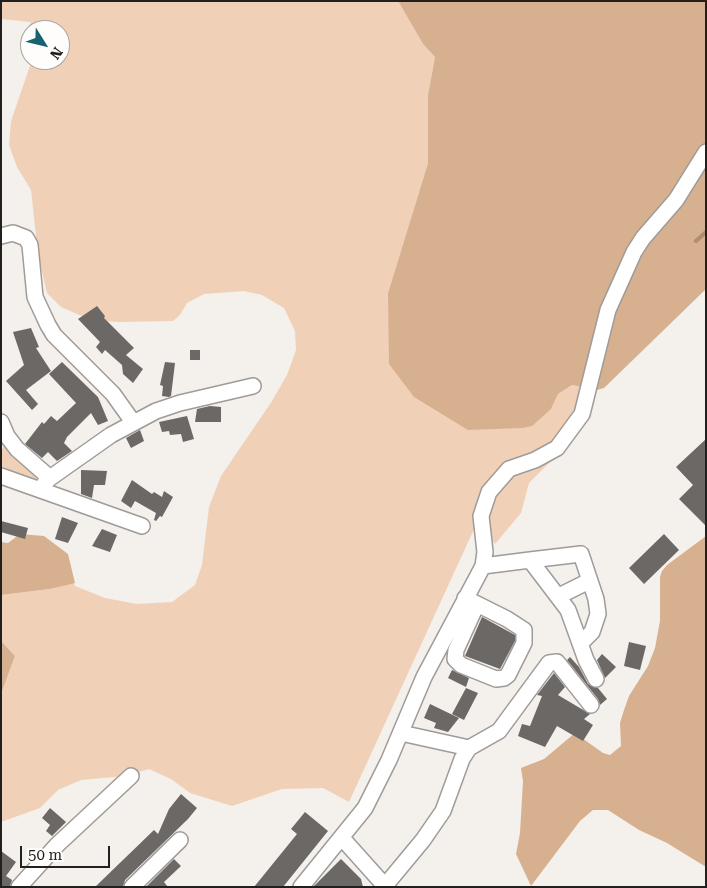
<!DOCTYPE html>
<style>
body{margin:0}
#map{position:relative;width:707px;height:888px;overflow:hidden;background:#f4f0ec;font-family:"Roboto Serif",serif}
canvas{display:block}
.frame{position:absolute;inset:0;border:2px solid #22201f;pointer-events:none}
.north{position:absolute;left:20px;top:20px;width:50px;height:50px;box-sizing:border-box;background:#fffdfc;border:1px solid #a7a5a4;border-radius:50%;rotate:126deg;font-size:14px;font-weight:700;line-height:20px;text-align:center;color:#22201f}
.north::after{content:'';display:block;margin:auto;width:18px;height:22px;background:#17626e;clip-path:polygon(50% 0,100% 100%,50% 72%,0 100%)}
.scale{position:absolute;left:20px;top:846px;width:90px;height:22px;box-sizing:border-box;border:2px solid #22201f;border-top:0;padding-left:6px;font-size:15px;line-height:18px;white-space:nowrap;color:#22201f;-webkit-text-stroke:4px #fffdfc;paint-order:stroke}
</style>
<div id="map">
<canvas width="707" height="888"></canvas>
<div class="frame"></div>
<div class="north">N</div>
<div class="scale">50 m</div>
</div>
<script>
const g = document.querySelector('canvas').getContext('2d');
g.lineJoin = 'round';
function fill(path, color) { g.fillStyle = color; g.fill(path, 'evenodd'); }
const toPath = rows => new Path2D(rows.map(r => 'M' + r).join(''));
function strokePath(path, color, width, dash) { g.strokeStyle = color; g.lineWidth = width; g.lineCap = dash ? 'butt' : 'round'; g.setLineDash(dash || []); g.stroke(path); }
const green = toPath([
 [1,1,398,1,423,44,435,57,428,95,428,163,388,293,551,409,558,394,572,385,597,390,592,391,558,454,529,483,521,513,495,544,485,531,475,527,349,802,323,788,282,789,232,806,190,793,171,779,149,769,125,776,81,780,58,790,40,808,1,822,1,694,15,656,1,641,1,595,50,589,73,582,75,586,105,598,137,604,172,602,195,585,202,565,209,507,221,476,272,401,287,375,296,350,295,331,284,308,262,295,244,291,204,294,187,303,180,315,173,321,119,322,101,321,79,315,61,307,47,293,38,255,31,190,17,167,9,145,11,121,32,60,60,60,60,30,34,30,30,22,1,19],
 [6,444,38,473,34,482,1,466,1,450]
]);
const forest = toPath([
 [398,1,706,1,706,289,604,388,597,390,572,385,558,394,551,409,532,426,523,428,468,430,414,397,389,364,388,293,428,163,428,95,435,57,423,44],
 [20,534,44,536,68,554,75,583,50,589,1,595,1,542,8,543],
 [706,536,706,867,667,843,639,830,608,810,593,810,580,821,531,886,516,854,520,833,523,781,521,768,544,759,575,733,603,753,610,755,621,746,620,723,624,710,629,696,648,666,655,648,660,621,660,577,662,571,667,565],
 [1,641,15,656,1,694]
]);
const stream = toPath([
 [696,241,706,232]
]);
const building = toPath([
 [97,306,105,316,104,318,134,348,126,355,143,369,133,383,123,374,122,365,105,350,102,354,96,347,100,342,78,319],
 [31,328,39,347,36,348,51,371,26,390,38,404,32,410,6,381,24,365,13,332],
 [190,350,200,350,200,360,190,360],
 [62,362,98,397,108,421,98,425,91,413,67,437,64,443,72,451,57,461,48,452,42,458,25,444,42,422,44,424,51,416,57,421,76,403,49,374],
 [165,362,175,363,171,396,169,397,162,396,163,386,160,385],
 [210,406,221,407,221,422,195,422,197,409],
 [187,416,194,439,183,442,181,434,170,435,169,431,162,432,159,422],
 [140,430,144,441,131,448,126,438],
 [706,439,706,526,679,499,693,485,676,467],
 [81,470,107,471,105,485,94,485,92,498,81,494],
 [132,480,152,494,154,492,162,497,164,491,173,497,162,517,160,516,156,521,154,520,156,513,135,501,131,508,121,501],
 [62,517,78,523,68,543,55,539],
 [1,521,28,528,25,539,1,532],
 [102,529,117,535,110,552,92,546],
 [664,534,679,550,644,584,629,568],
 [482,617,515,635,515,641,500,669,465,656],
 [629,642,646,646,640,670,624,666],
 [602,654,616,667,605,678,597,660],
 [570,657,579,667,588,684,598,688,607,699,600,705,598,699,567,660],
 [452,670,469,678,466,687,448,678],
 [554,673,565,687,558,695,590,714,584,719,593,725,583,741,557,726,545,747,518,736,522,724,530,726,542,696,537,695],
 [466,688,478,693,464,720,452,714],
 [430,704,459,718,448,732,434,728,436,723,424,718],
 [181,794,197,808,188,819,125,880,123,887,95,887,154,830,158,834,169,809],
 [50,808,66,822,52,836,46,831,50,825,42,818],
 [305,812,328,831,283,887,254,887,297,834,291,829],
 [1,851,16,862,6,876,12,880,10,887,1,887],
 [174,859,181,866,164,882,168,887,146,887],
 [341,859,361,879,363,887,313,887]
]);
const minor = toPath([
 [1,236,13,233,26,238,30,245,35,297,48,325,54,335,113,394,133,422],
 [1,422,7,436,17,449,50,478,44,484],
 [1,476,142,526],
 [50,478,111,435,156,411,180,403,253,386],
 [530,560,581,554,596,599,598,614,592,632,581,643],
 [483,566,530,560,568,610,586,660,596,679],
 [559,596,589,581],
 [465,598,507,619,524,630,524,643,508,675,504,678,496,679,461,665,455,659,456,650,477,604],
 [401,733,469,748],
 [342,838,385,886],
 [19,887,57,845,131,776],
 [132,887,180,840],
 [301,887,365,808,389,760,424,677,483,566,485,552,481,516,489,492,509,469,535,460,557,448,582,414,608,310,634,252,643,238,676,200,706,152],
 [384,887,423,840,443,811,462,759,469,748,499,731,549,663,557,662,591,705]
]);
fill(green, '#f0d1b8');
fill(forest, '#d7b090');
strokePath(stream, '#b18c6d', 4);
fill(building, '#6c6866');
strokePath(minor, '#9f9b98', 18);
strokePath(minor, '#fff', 15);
</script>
